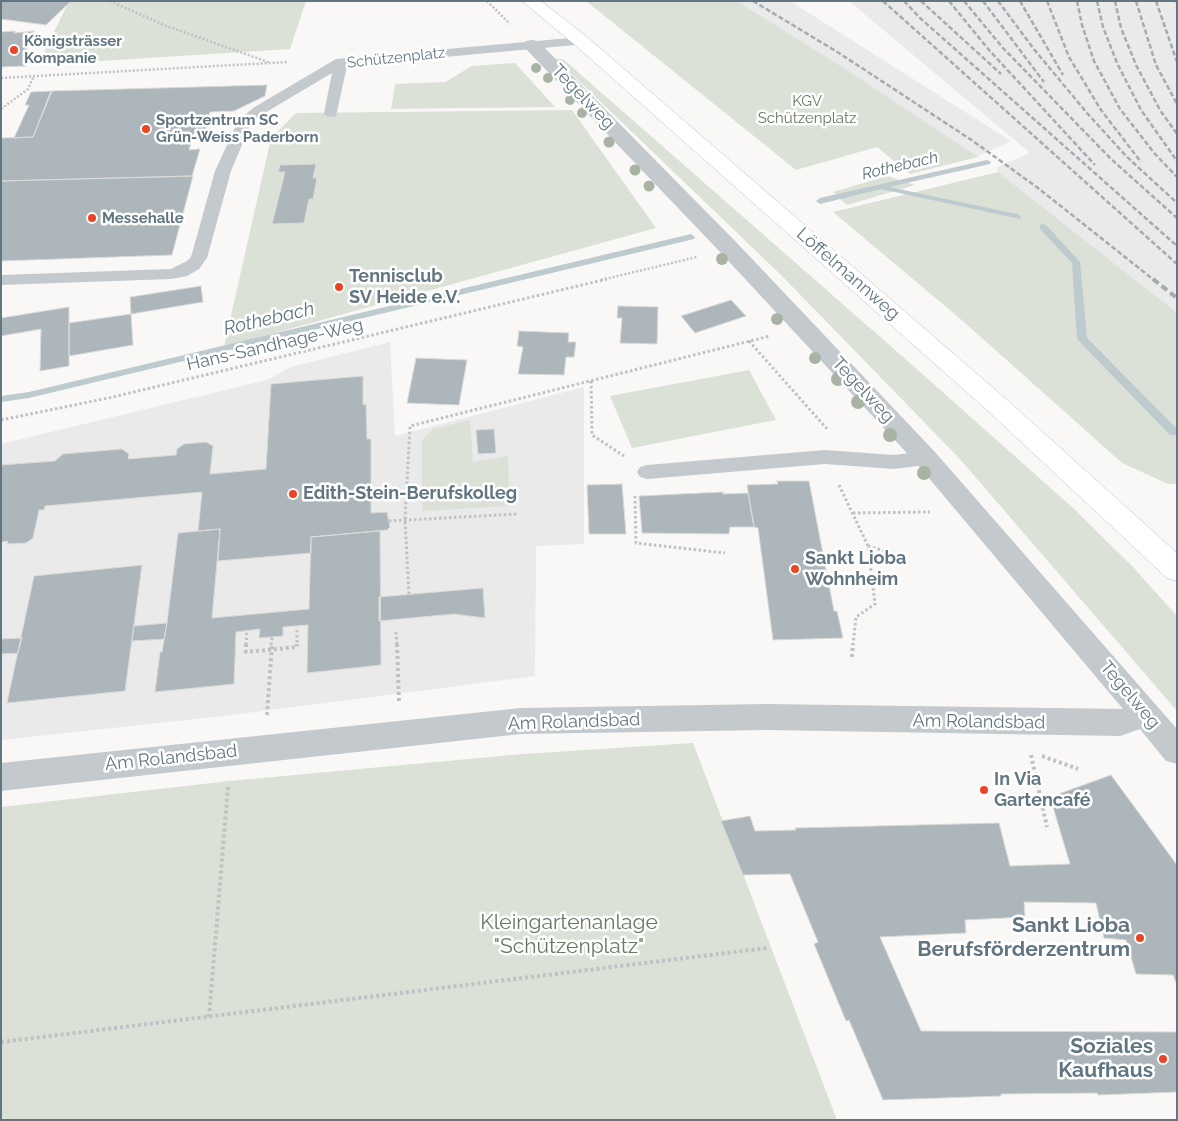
<!DOCTYPE html>
<meta charset="utf-8">
<style>
body{margin:0}
#map{position:relative;width:1178px;height:1121px;overflow:hidden;background:#f9f8f6;font-family:Raleway,sans-serif}
canvas{display:block}
.frame{position:absolute;inset:0;border:2px solid #627682;pointer-events:none}
</style>
<div id="map">
<canvas width="1178" height="1121"></canvas>
<div class="frame"></div>
</div>
<script>
const g = document.querySelector('canvas').getContext('2d');
g.lineJoin = 'round';
function fill(path, color) { g.fillStyle = color; g.fill(path, 'evenodd'); }
const toPath = rows => new Path2D(rows.map(r => 'M' + r).join(''));
function strokePath(path, color, width, dash) { g.strokeStyle = color; g.lineWidth = width; g.lineCap = dash ? 'butt' : 'round'; g.setLineDash(dash || []); g.stroke(path); }
function label(font, color, halo, rows, align = 'center') {
  g.font = font + ' Raleway,sans-serif'; g.lineWidth = 5; g.setLineDash([]); g.textBaseline = 'middle'; g.strokeStyle = halo; g.fillStyle = color; for (const [text, x, y, turn = 0] of rows) {
    g.save(); g.translate(x, y); g.rotate((+turn || 0) * Math.PI / 180); g.textAlign = isNaN(turn) ? turn : align; if (halo) g.strokeText(text, 0, 0); g.fillText(text, 0, 0); g.restore();
  }
}
const built = toPath([
 [737,1,790,1,1011,141,976,157,836,63],
 [849,1,1177,1,1177,314,998,172,997,167,1030,153],
 [390,342,395,436,584,387,584,544,536,546,535,676,224,716,1,740,1,444,267,380,291,367]
]);
const green = toPath([
 [69,1,306,1,290,49,38,65],
 [586,1,737,1,836,63,978,157,910,174,877,147,796,170],
 [556,59,563,59,910,363,1072,507,1133,567,1177,616,1177,711,959,458,782,276],
 [515,63,555,107,391,109,395,84,445,82,472,66],
 [572,110,656,228,224,347,271,138,296,113],
 [998,172,1177,313,1177,484,1168,484,1122,463,964,322,833,212],
 [887,176,915,185,847,205,833,192],
 [749,370,776,420,632,448,610,396],
 [470,420,473,462,508,456,510,506,422,511,422,440,433,429],
 [693,743,837,1120,1,1120,1,807,229,781,523,754]
]);
const stream = toPath([
 [987,160,991,162,990,164,889,187,1017,214,1021,217,1020,219,881,189,820,204,816,201,820,198,987,160],
 [1043,224,1046,225,1080,262,1087,338,1177,429,1177,435,1170,435,1077,339,1072,263,1040,229,1040,225,1043,224],
 [691,234,695,237,694,239,29,398,1,402,1,396,29,392,691,234]
]);
const building = toPath([
 [1,1,71,1,46,25,1,19,1,1],
 [15,31,14,33,34,31,26,53,29,53,26,66,1,67,1,32,15,31],
 [267,85,265,96,234,111,210,112,205,133,194,133,189,150,200,149,192,176,1,181,1,138,33,137,52,91,267,85],
 [51,91,33,137,14,138,29,105,25,105,31,92,51,91],
 [316,164,313,178,317,178,313,199,309,199,304,223,272,224,285,172,278,172,280,165,316,164],
 [193,176,172,255,1,261,1,181,193,176],
 [201,286,203,302,131,314,130,297,201,286],
 [731,300,746,316,695,333,681,316,731,300],
 [618,306,658,307,657,344,620,343,622,318,617,318,618,306],
 [69,307,69,366,40,371,41,329,1,336,1,318,69,307],
 [131,314,133,345,69,356,69,323,131,314],
 [519,331,569,333,568,342,576,342,574,357,566,357,564,375,518,374,523,347,517,346,519,331],
 [416,358,467,360,459,405,407,403,416,358],
 [363,376,363,405,366,404,367,439,371,439,371,513,387,512,390,527,387,530,311,537,311,553,218,561,220,529,198,531,202,492,45,506,44,510,39,510,33,538,26,543,7,544,8,541,1,542,1,465,55,461,63,454,122,449,129,454,128,459,176,455,177,449,184,444,206,442,213,446,210,474,266,469,271,384,363,376],
 [494,429,496,453,478,454,476,430,494,429],
 [777,481,809,481,834,611,837,611,843,638,773,640,758,528,754,527,747,485,778,484,777,481],
 [622,484,626,534,589,534,587,485,622,484],
 [723,492,723,494,748,493,754,527,730,527,729,534,642,533,639,496,723,492],
 [220,529,212,618,309,609,311,537,380,531,381,665,307,673,308,625,283,627,283,636,259,638,260,629,236,632,234,684,155,692,160,652,162,652,167,623,178,533,220,529],
 [142,565,125,691,7,703,34,576,142,565],
 [483,588,485,618,454,614,379,621,379,597,483,588],
 [167,623,164,639,132,641,134,626,167,623],
 [22,638,18,653,1,654,1,639,22,638],
 [1111,775,1177,865,1177,985,1173,975,1136,974,1126,940,1104,938,1096,903,1024,902,1025,917,965,920,966,933,880,937,921,1031,1177,1032,1177,1092,1098,1095,1097,1093,1001,1094,1001,1096,883,1100,849,1020,846,1021,814,944,818,942,790,874,743,875,721,821,750,816,755,831,796,830,795,828,999,823,1010,866,1070,864,1050,797,1111,775]
]);
const pathFar2 = toPath([
 [110,1,164,25,268,62],
 [487,1,510,24],
 [1,78,288,62],
 [1,109,28,89,34,76],
 [601,280,697,257]
]);
const pathFar1 = toPath([
 [749,341,828,430],
 [591,381,592,435,624,456],
 [1,420,113,397,607,279],
 [839,485,868,546,875,604,856,617,853,645],
 [635,496,636,543,725,553],
 [853,513,930,512],
 [389,521,518,514],
 [868,546,906,557],
 [409,594,405,520,410,426,770,336],
 [297,630,297,645],
 [396,632,397,645],
 [246,645,247,631],
 [271,645,272,637]
]);
const path = toPath([
 [246,644,246,652,297,647,297,644],
 [397,644,399,701],
 [852,657,853,644],
 [267,715,272,644],
 [1031,755,1047,827],
 [1042,756,1078,769],
 [209,1017,228,787],
 [1,1042,767,948]
]);
const lane = toPath([
 [581,37,586,38,588,41,586,44,347,66,336,116,331,117,326,116,324,113,332,73,263,114,250,126,231,171,207,258,199,269,187,276,171,279,1,285,1,275,171,269,187,261,191,257,215,171,238,121,253,108,336,59,581,37],
 [825,450,894,455,926,451,933,453,936,458,933,463,926,465,894,469,825,464,647,479,640,477,637,472,640,467,647,465,825,450]
]);
const street = toPath([
 [532,40,538,41,737,243,935,452,1177,729,1177,764,1166,761,1140,729,1120,736,767,730,521,734,1,791,1,763,521,708,767,704,1123,709,917,464,721,253,526,49,523,45,526,41,532,40]
]);
const secondary = toPath([
 [522,1,541,1,587,37,1006,399,1177,553,1177,581,1167,578,988,411,575,45,522,1]
]);
const railFar1 = toPath([
 [753,1,839,53,973,141,1038,188,1154,280],
 [883,1,1177,264],
 [904,1,920,18,1177,246],
 [921,1,1001,74],
 [949,1,989,50,1095,165],
 [964,1,1003,48,1111,159,1177,218],
 [983,1,1044,82],
 [998,1,1033,48,1087,113,1126,156,1177,203],
 [1020,1,1063,75],
 [1047,1,1069,57,1101,110,1141,162],
 [1077,1,1082,25,1094,61,1120,109,1155,154,1177,177],
 [1097,1,1103,27,1117,63,1141,110,1177,161],
 [1115,1,1121,28,1136,65,1160,110,1177,134],
 [1136,1,1156,65,1177,104],
 [1156,1,1177,62],
 [1176,1,1177,3]
]);
const rail = toPath([
 [1153,279,1177,298]
]);
const trees = [
 [536,68,5],
 [548,78,5],
 [570,100,5],
 [582,113,5],
 [609,142,5.5],
 [635,170,5.5],
 [649,186,5.5],
 [722,259,6],
 [777,319,6],
 [815,358,6],
 [838,379,7],
 [858,402,7],
 [890,435,7],
 [924,473,7]
];
const markers = [
 [14,50,5,"#ea4424"],
 [146,129,5,"#ea4424"],
 [92,218,5,"#ea4424"],
 [339,287,5,"#ea4424"],
 [293,494,5,"#ea4424"],
 [795,569,5,"#ea4424"],
 [984,790,5,"#ea4424"],
 [1140,938,5,"#ea4424"],
 [1163,1059,5,"#ea4424"]
];
const farPoinames = [
 ["Königsträsser",24,41],
 ["Kompanie",24,58],
 ["Sportzentrum SC",156,120],
 ["Grün-Weiss Paderborn",156,137],
 ["Messehalle",102,218]
];
const farStreetnames = [
 ["Schützenplatz",396,58,-6]
];
const farParknames = [
 ["KGV",807,101],
 ["Schützenplatz",807,118]
];
const farWaternames = [
 ["Rothebach",900,166,-13]
];
const streetNames = [
 ["Tegelweg",583,97,46],
 ["Löffelmannweg",848,274,41],
 ["Hans-Sandhage-Weg",275,345,-13],
 ["Tegelweg",863,390,47],
 ["Tegelweg",1130,695,50],
 ["Am Rolandsbad",574,722,-2],
 ["Am Rolandsbad",979,722,1],
 ["Am Rolandsbad",171,758,-6]
];
const poiNames = [
 ["Tennisclub",349,277],
 ["SV Heide e.V.",349,298],
 ["Edith-Stein-Berufskolleg",303,494],
 ["Sankt Lioba",805,559],
 ["Wohnheim",805,580],
 ["In Via",994,780],
 ["Gartencafé",994,801]
];
const waterNames = [
 ["Rothebach",269,319,-13]
];
const nearParknames = [
 ["Kleingartenanlage",569,923],
 ["\"Schützenplatz\"",569,947]
];
const nearPoinames = [
 ["Sankt Lioba",1130,926],
 ["Berufsförderzentrum",1130,950],
 ["Soziales",1153,1047],
 ["Kaufhaus",1153,1071]
];
fill(built, '#e9eae9');
fill(green, '#dbe1d7');
fill(stream, '#bdcace');
fill(building, '#acb6bb');
strokePath(building, '#dadad8', 1);
strokePath(secondary, '#b8bec2', 1);
strokePath(pathFar2, '#bfc2c4', 2.5, [2, 2]);
strokePath(pathFar1, '#bfc2c4', 3, [2.5, 2.5]);
strokePath(path, '#bfc2c4', 4, [3, 3]);
fill(lane, '#c3c9cc');
fill(street, '#c3c9cc');
fill(secondary, '#fff');
strokePath(railFar1, '#a4acb1', 2.5, [5, 2.5]);
strokePath(rail, '#a4acb1', 4, [7, 4]);
g.fillStyle = '#a9b3a4';
for (const [x, y, r] of trees) { g.beginPath(); g.arc(x, y, r, 0, 2 * Math.PI); g.fill(); }
for (const [x, y, r, color] of markers) { const dot = new Path2D(); dot.arc(x, y, r, 0, 2 * Math.PI); g.fillStyle = color; g.fill(dot); strokePath(dot, '#fff', 2); }
label('bold 15px', '#627682', '#fff', farPoinames, 'left');
label('15px', '#627682', '#fff', farStreetnames);
label('15px', '#677a61', '#fff', farParknames);
label('italic 16px', '#5d767c', '#fff', farWaternames);
label('18px', '#627682', '#fff', streetNames);
label('bold 18px', '#627682', '#fff', poiNames, 'left');
label('italic 19px', '#5d767c', '#fff', waterNames);
label('21px', '#677a61', '#fff', nearParknames);
label('bold 21px', '#627682', '#fff', nearPoinames, 'right');
</script>
